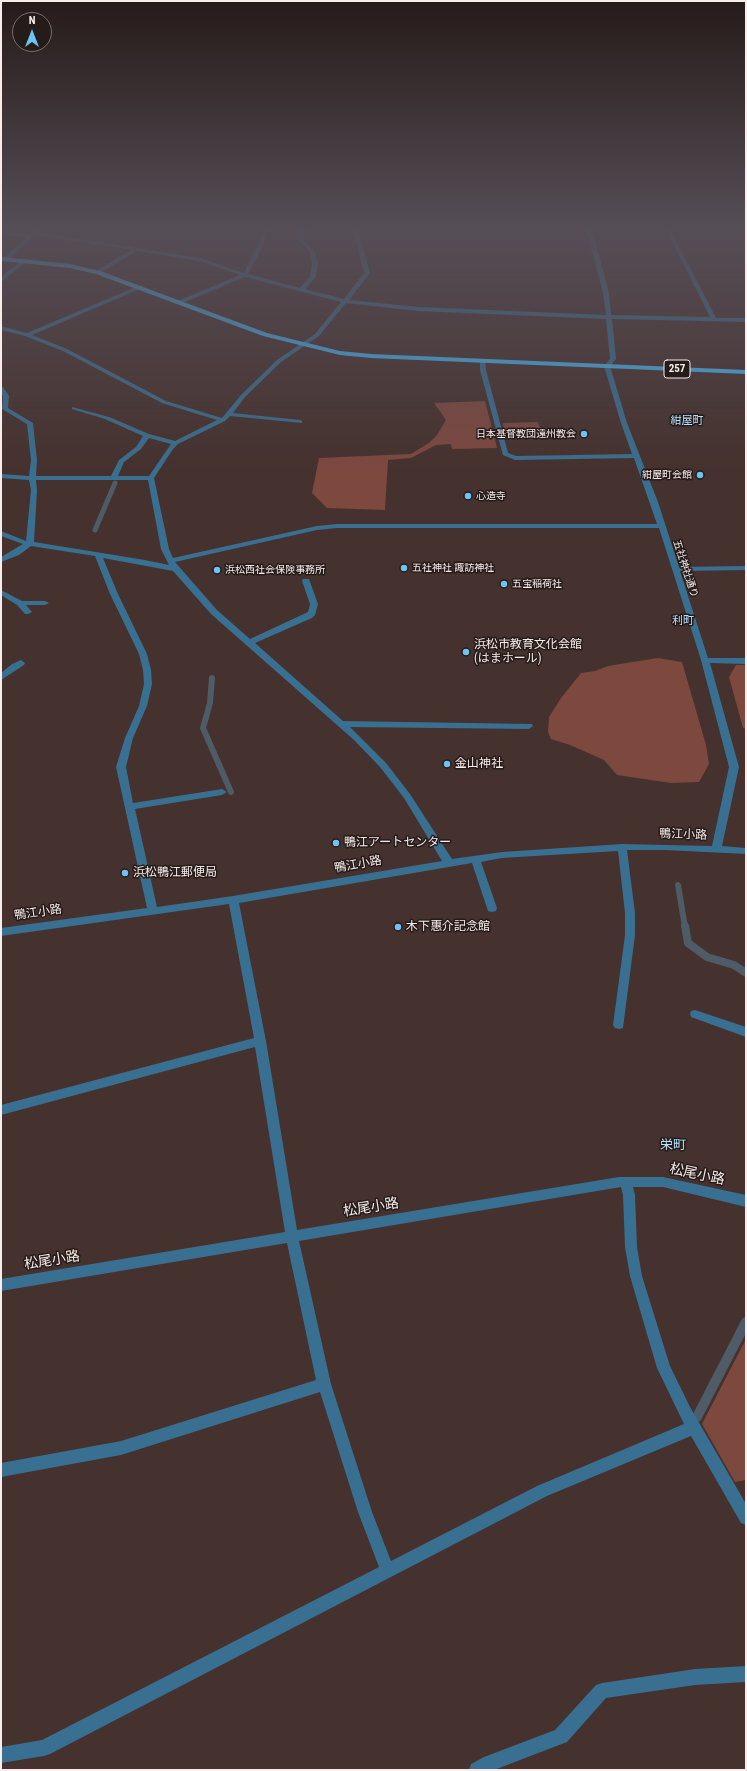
<!DOCTYPE html>
<meta charset="utf-8">
<style>
body{margin:0}
#map{position:relative;width:747px;height:1771px;overflow:hidden;background:#45312d;font-family:"Roboto Condensed",sans-serif}
canvas{display:block}
.frame{position:absolute;inset:0;border:2px solid #f9ecea;pointer-events:none}
.north{position:absolute;left:12px;top:12px;width:40px;height:40px;box-sizing:border-box;background:#251c1a;border:1px solid #7a6f6d;border-radius:50%;rotate:0deg;font-size:11px;font-weight:700;line-height:16px;text-align:center;color:#f9ecea}
.north::after{content:'';display:block;margin:auto;width:14px;height:18px;background:#6fc2f4;clip-path:polygon(50% 0,100% 100%,50% 72%,0 100%)}
</style>
<div id="map">
<canvas width="747" height="1771"></canvas>
<div class="frame"></div>
<div class="north">N</div>
</div>
<script>
const g = document.querySelector('canvas').getContext('2d');
g.lineJoin = 'round';
function fill(path, color) { g.fillStyle = color; g.fill(path, 'evenodd'); }
const toPath = rows => new Path2D(rows.map(r => 'M' + r).join(''));
function strokePath(path, color, width, dash) { g.strokeStyle = color; g.lineWidth = width; g.lineCap = dash ? 'butt' : 'round'; g.setLineDash(dash || []); g.stroke(path); }
function label(font, color, halo, rows, align = 'center') {
  g.font = font + ' "Roboto Condensed","Noto Sans JP",sans-serif'; g.lineWidth = 3; g.setLineDash([]); g.textBaseline = 'middle'; g.strokeStyle = halo; g.fillStyle = color; for (const [text, x, y, turn = 0] of rows) {
    g.save(); g.translate(x, y); g.rotate((+turn || 0) * Math.PI / 180); g.textAlign = isNaN(turn) ? turn : align; if (halo) g.strokeText(text, 0, 0); g.fillText(text, 0, 0); g.restore();
  }
}
const green = toPath([
 [485,401,497,448,452,449,451,444,436,445,411,458,388,460,385,510,327,508,312,493,319,458,411,454,429,443,437,435,446,420,434,403],
 [538,422,540,429,504,430,503,423],
 [658,658,682,662,706,745,709,764,699,782,671,783,617,775,604,760,570,745,551,739,548,732,549,717,561,698,581,673,595,671,608,666],
 [736,665,746,665,746,729,743,728,729,677],
 [746,1339,746,1480,735,1482,702,1424]
]);
const streamFar3 = toPath([
 [95,530,115,483]
]);
const streamFar2 = toPath([
 [212,678,210,703,203,728,231,792],
 [678,885,685,927]
]);
const streamFar1 = toPath([
 [685,926,688,943,707,957,734,965,746,973]
]);
const stream = toPath([
 [697,1417,746,1322]
]);
const minor = toPath([
 [38,227,43,227,38,232,200,258,244,273,256,248,265,227,269,227,262,248,248,274,300,288,310,277,312,263,310,252,298,240,298,234,301,229,297,227,305,227,307,228,304,234,304,240,315,252,318,263,316,277,305,289,344,299,364,273,353,232,357,227,361,227,359,232,370,273,349,300,418,307,606,315,603,293,589,240,584,227,588,227,595,240,609,293,611,315,710,317,665,227,669,227,716,318,746,318,746,322,612,319,616,359,610,366,627,423,658,502,679,567,746,566,746,570,680,571,708,658,746,658,746,664,710,663,739,767,722,846,746,848,746,854,665,850,627,850,635,913,635,935,623,1028,619,1029,615,1028,613,1025,625,935,625,913,618,851,502,858,481,862,497,908,496,911,492,912,488,911,472,863,239,903,266,1041,297,1230,619,1177,663,1177,746,1195,746,1207,663,1187,633,1187,635,1195,637,1247,642,1276,670,1366,690,1407,746,1504,746,1525,741,1523,691,1436,547,1496,50,1754,44,1756,1,1763,1,1747,42,1740,379,1567,358,1512,320,1392,121,1455,1,1477,1,1463,121,1441,316,1380,287,1243,1,1291,1,1279,285,1232,255,1047,1,1115,1,1105,254,1038,229,904,1,936,1,928,147,908,116,767,125,738,139,706,144,684,143,670,139,654,110,594,95,556,31,546,19,555,1,562,1,557,23,544,1,536,1,531,26,541,31,490,29,480,1,478,1,474,29,476,31,460,27,424,2,409,3,396,1,393,1,386,3,387,9,396,8,408,33,423,37,460,36,476,111,476,119,460,136,447,143,436,105,419,72,409,72,407,109,417,149,434,175,441,217,420,162,403,63,351,25,336,1,330,1,326,27,333,138,286,142,286,142,288,32,335,67,349,166,401,222,418,241,395,277,360,315,334,341,302,245,277,180,304,178,303,178,301,240,275,199,261,137,251,98,274,96,273,96,271,131,250,35,235,8,260,4,260,4,258,27,237,1,235,1,231,30,234,38,227],
 [346,303,418,311,606,319,610,359,604,366,621,423,632,454,516,456,508,453,486,370,485,360,480,361,480,370,503,455,515,460,634,458,657,524,337,524,317,526,173,558,169,549,154,478,173,449,178,444,225,421,230,416,302,423,302,421,300,420,233,413,245,397,281,362,319,336,346,303],
 [149,438,171,444,149,476,118,476,124,462,141,449,149,438],
 [36,480,148,480,161,549,169,565,145,560,34,542,37,490,36,480],
 [337,528,659,528,701,660,729,767,712,846,622,844,502,852,452,859,410,794,386,763,350,727,529,729,533,726,532,724,343,721,255,643,312,618,315,615,318,604,309,579,303,579,302,581,310,604,308,612,250,639,217,610,175,562,317,530,337,528],
 [103,558,173,571,211,614,354,740,380,767,404,798,442,861,233,896,157,907,135,809,222,795,227,792,222,789,133,803,126,767,133,738,147,706,152,684,151,670,147,654,118,594,103,558],
 [621,1187,623,1195,625,1247,630,1276,657,1368,684,1424,537,1486,391,1561,372,1512,331,1384,299,1241,621,1187],
 [22,260,27,261,1,282,1,277,22,260],
 [1,590,22,601,45,601,49,603,45,605,26,605,32,612,28,614,25,614,17,605,1,595,1,590],
 [21,660,25,663,24,665,1,680,1,673,12,664,21,660],
 [695,1010,746,1027,746,1037,691,1017,690,1014,691,1011,695,1010],
 [746,1666,746,1682,695,1685,606,1698,567,1742,494,1770,469,1770,471,1764,484,1757,555,1730,596,1685,602,1683,695,1669,746,1666]
]);
const highway = toPath([
 [1,257,70,264,100,271,267,333,340,351,371,354,746,370,746,374,371,358,340,355,263,336,96,274,70,268,1,261,1,257]
]);
const markers = [
 [584,434,4,"#6fc2f4"],
 [700,475,4,"#6fc2f4"],
 [468,496,4,"#6fc2f4"],
 [404,568,4,"#6fc2f4"],
 [217,570,4,"#6fc2f4"],
 [504,584,4,"#6fc2f4"],
 [466,652,4,"#6fc2f4"],
 [447,764,4,"#6fc2f4"],
 [336,843,4,"#6fc2f4"],
 [125,873,4,"#6fc2f4"],
 [398,927,4,"#6fc2f4"]
];
const farPoinames = [
 ["日本基督教団遠州教会",576,434,"right"],
 ["紺屋町会館",692,475,"right"],
 ["心造寺",476,496],
 ["五社神社 諏訪神社",412,568],
 ["浜松西社会保険事務所",225,570],
 ["五宝稲荷社",512,584]
];
const farStreetnames = [
 ["五社神社通り",685,569,72]
];
const shields = [
 [677,369,26]
];
const shieldNames = [
 ["257",677,369]
];
const farNeighbourhoodnames = [
 ["紺屋町",687,421],
 ["利町",683,621]
];
const poiNames = [
 ["浜松市教育文化会館",474,645],
 ["(はまホール)",474,659],
 ["金山神社",455,764],
 ["鴨江アートセンター",344,843],
 ["浜松鴨江郵便局",133,873],
 ["木下惠介記念館",406,927]
];
const streetNames = [
 ["鴨江小路",683,835,2],
 ["鴨江小路",358,865,-10],
 ["鴨江小路",38,913,-8]
];
const neighbourhoodNames = [
 ["栄町",673,1146]
];
const nearStreetnames = [
 ["松尾小路",697,1175,12],
 ["松尾小路",371,1208,-9],
 ["松尾小路",52,1261,-9]
];
fill(green, '#7d483e');
strokePath(streamFar3, '#4d5c66', 5);
strokePath(streamFar2, '#4d5c66', 6);
strokePath(streamFar1, '#4d5c66', 8);
strokePath(stream, '#4d5c66', 10);
fill(minor, '#396f90');
fill(highway, '#45b9f8');
const sky = g.createLinearGradient(0, 0, 0, 475);
sky.addColorStop(0, '#261b19');
sky.addColorStop(0.48, '#564e57');
sky.addColorStop(1, '#564e5700');
g.fillStyle = sky;
g.fillRect(0, 0, 747, 475);
for (const [x, y, r, color] of markers) { const dot = new Path2D(); dot.arc(x, y, r, 0, 2 * Math.PI); g.fillStyle = color; g.fill(dot); strokePath(dot, '#251c1a', 1.5); }
label('10px', '#f9ecea', '#251c1a', farPoinames, 'left');
label('10px', '#f9ecea', '#251c1a', farStreetnames);
for (const [x, y, w] of shields) { const box = new Path2D(); box.roundRect(x - w / 2, y - 9, w, 18, 3); g.fillStyle = '#251c1a'; g.fill(box); strokePath(box, '#f9ecea', 1); }
label('bold 11px', '#f9ecea', null, shieldNames);
label('11px', '#b5e1fd', '#251c1a', farNeighbourhoodnames);
label('12px', '#f9ecea', '#251c1a', poiNames, 'left');
label('12px', '#f9ecea', '#251c1a', streetNames);
label('13px', '#b5e1fd', '#251c1a', neighbourhoodNames);
label('14px', '#f9ecea', '#251c1a', nearStreetnames);
</script>
